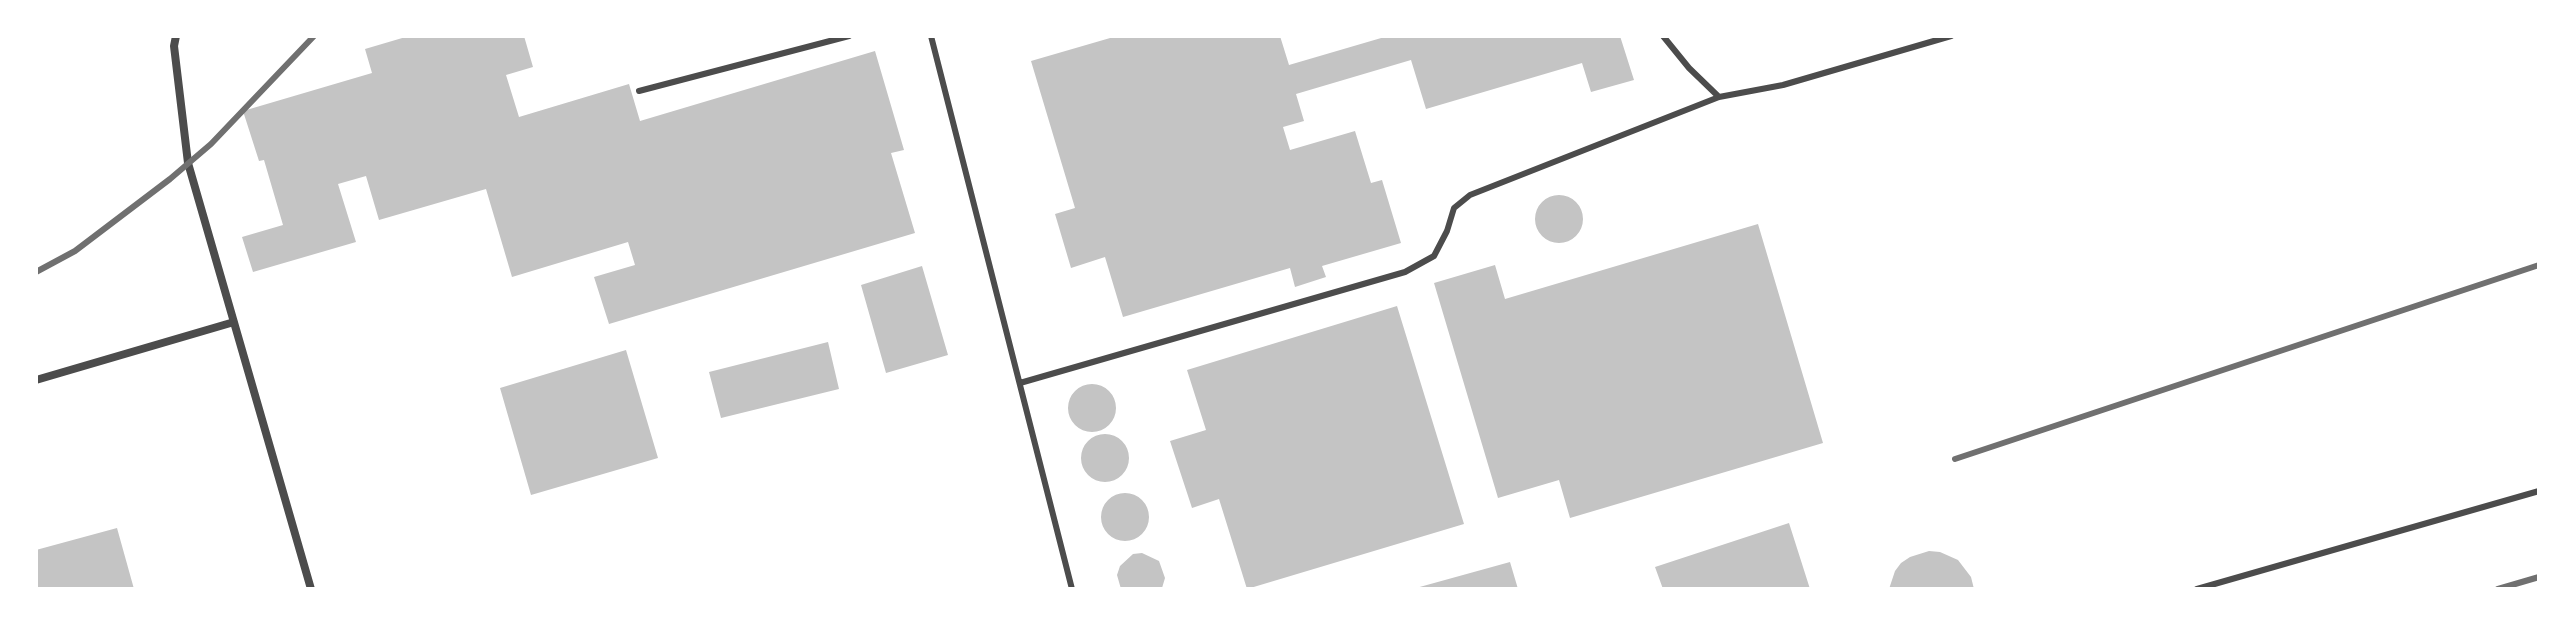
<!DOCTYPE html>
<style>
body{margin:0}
#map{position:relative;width:2575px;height:625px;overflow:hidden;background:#fff;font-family:"Source Sans 3",sans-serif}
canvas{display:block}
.frame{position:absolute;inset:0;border:38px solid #fff;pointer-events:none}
</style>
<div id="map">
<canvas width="2575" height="625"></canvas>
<div class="frame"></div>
</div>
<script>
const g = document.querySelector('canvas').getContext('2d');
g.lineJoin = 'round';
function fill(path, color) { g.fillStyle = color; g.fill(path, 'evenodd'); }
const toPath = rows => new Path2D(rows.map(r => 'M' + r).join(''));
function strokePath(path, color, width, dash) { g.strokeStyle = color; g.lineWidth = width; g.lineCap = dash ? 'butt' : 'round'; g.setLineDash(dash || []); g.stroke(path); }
const building = toPath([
 [409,36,524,36,533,67,506,75,519,117,629,84,640,121,875,51,904,150,891,153,915,233,609,324,594,277,635,265,628,242,512,277,486,189,379,220,366,176,338,184,356,242,253,272,242,237,283,225,264,160,259,161,243,111,372,73,365,49],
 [1117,36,1280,36,1289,65,1388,36,1620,36,1634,80,1591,92,1582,63,1426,109,1411,60,1296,94,1304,121,1283,127,1290,150,1355,131,1371,183,1382,180,1401,243,1322,266,1326,277,1295,287,1290,268,1123,317,1105,257,1071,268,1055,214,1075,208,1031,61],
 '1535 219a24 24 0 1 1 48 0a24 24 0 1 1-48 0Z',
 [1758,224,1823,443,1570,518,1559,480,1498,498,1434,283,1495,265,1505,299],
 [922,266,948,355,886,373,861,285],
 [1397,306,1464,524,1247,589,1219,499,1192,508,1170,441,1206,430,1187,370],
 [828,342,839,389,721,418,709,372],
 [626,350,658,458,531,495,500,388],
 '1068 408a24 24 0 1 1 48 0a24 24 0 1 1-48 0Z',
 '1081 458a24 24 0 1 1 48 0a24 24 0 1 1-48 0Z',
 '1101 517a24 24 0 1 1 48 0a24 24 0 1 1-48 0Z',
 [1789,523,1810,589,1663,589,1655,567],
 [117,528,134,589,36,589,36,550],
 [1929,551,1940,552,1958,560,1971,577,1974,589,1889,589,1895,571,1901,563,1910,557],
 [1142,553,1159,561,1165,578,1162,588,1121,589,1117,575,1120,566,1133,554],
 [1510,562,1518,589,1416,589,1416,588]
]);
const service = toPath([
 [931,36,1072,589],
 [1663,36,1689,68,1719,97],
 [639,91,849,36],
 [1020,383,1405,272,1434,256,1447,231,1454,208,1470,195,1719,97,1783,85,1951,36],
 [2197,589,2539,491]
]);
const minor = toPath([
 [176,36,174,46,188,163,311,589],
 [36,380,234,322]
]);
const rail = toPath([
 [36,272,75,251,170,179,211,144,314,36],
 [1955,459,2539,265],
 [2498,589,2539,577]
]);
fill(building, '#c4c4c4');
strokePath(service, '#4c4c4c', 6);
strokePath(minor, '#4c4c4c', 8);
strokePath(rail, '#707070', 6);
</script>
